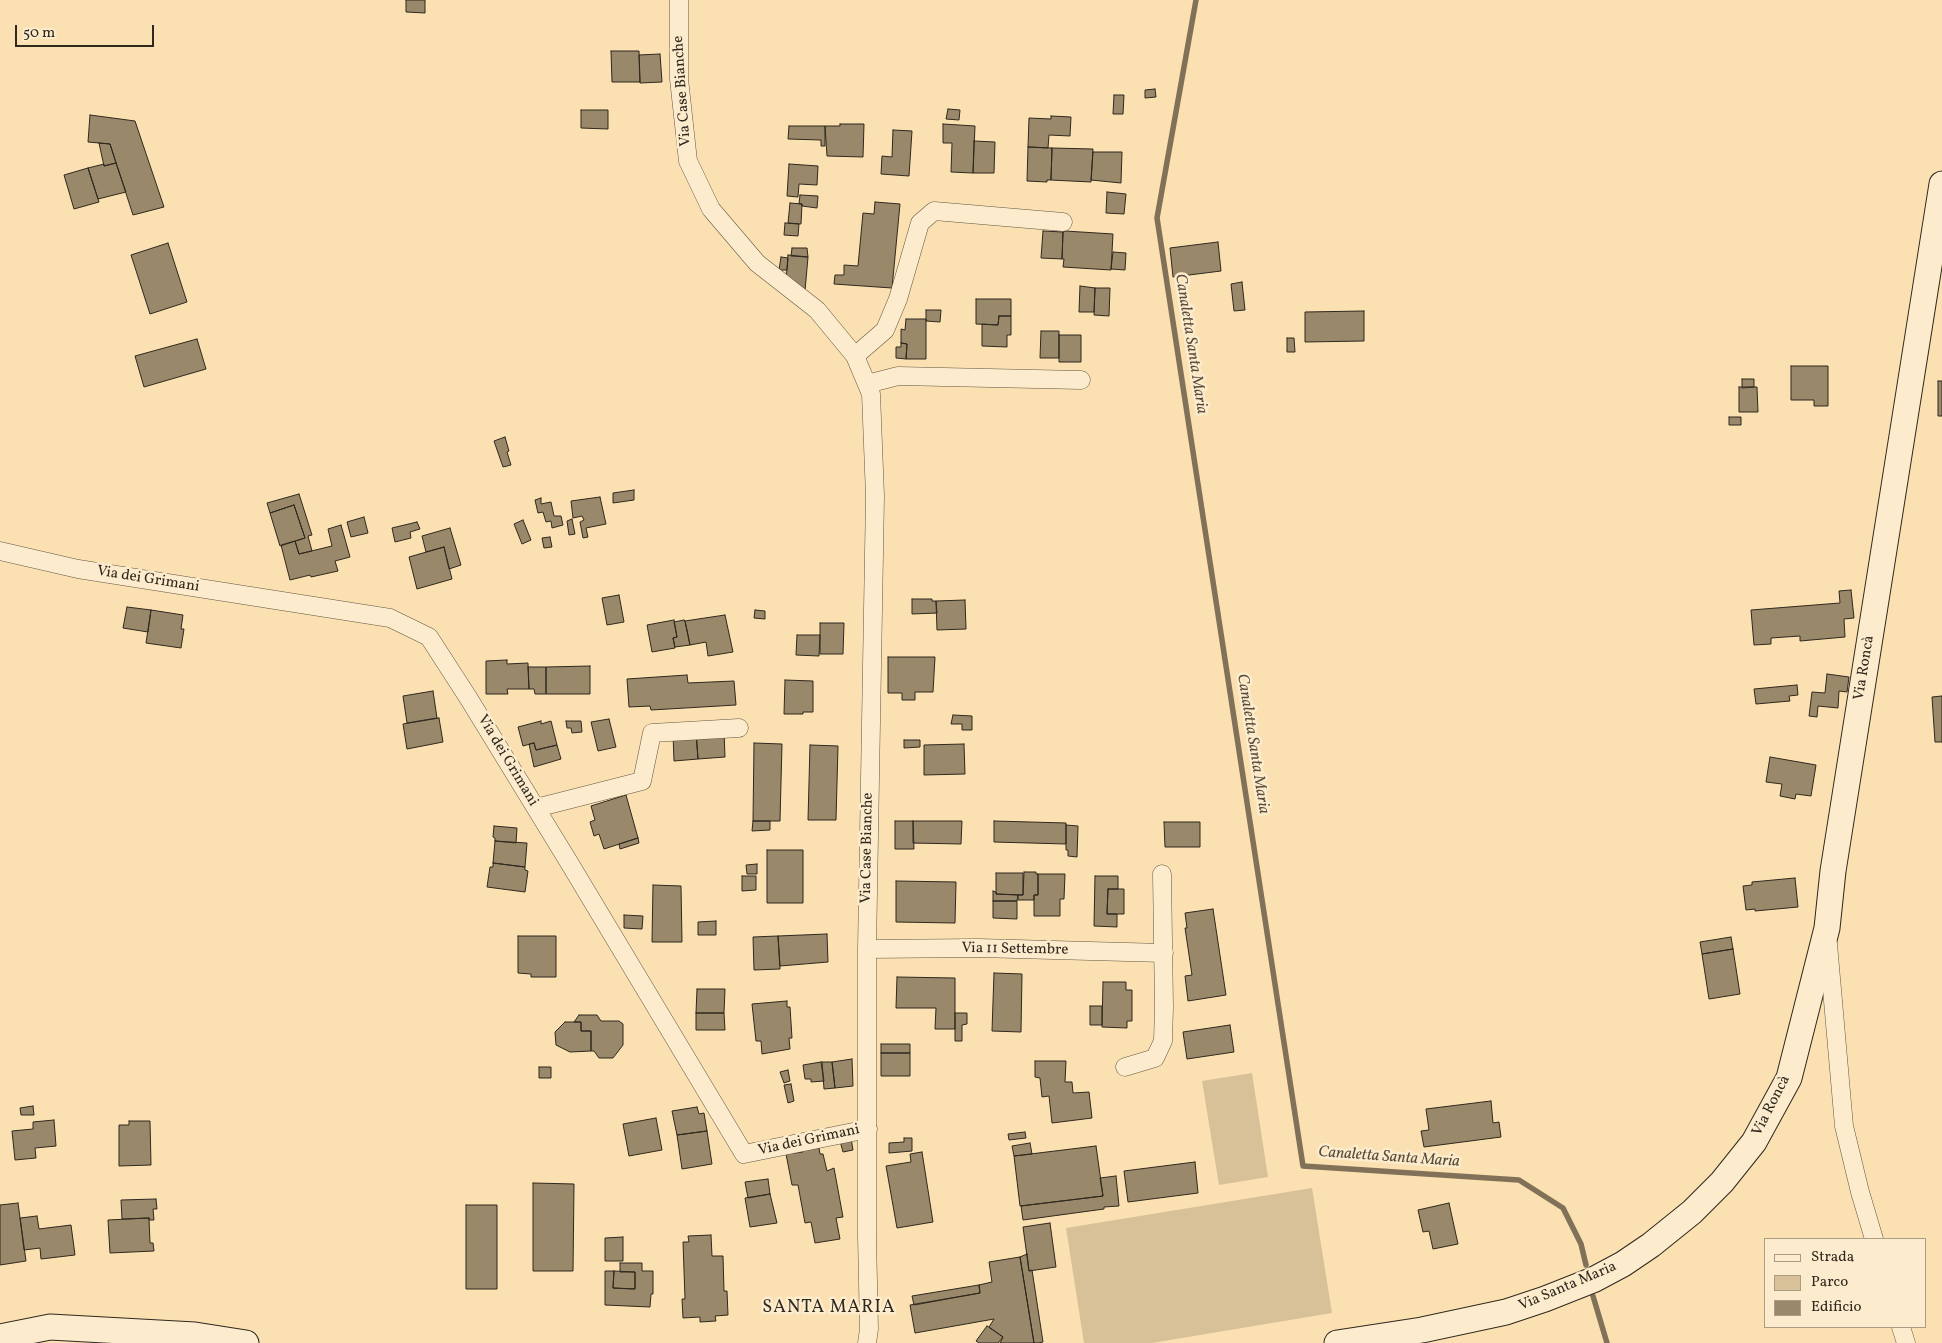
<!DOCTYPE html>
<meta charset="utf-8">
<style>
body{margin:0}
#map{position:relative;width:1942px;height:1343px;overflow:hidden;background:#fbe0b1;font-family:Vollkorn,serif}
canvas{display:block}
.legend{position:absolute;left:1764px;top:1238px;width:162px;height:90px;box-sizing:border-box;background:#fcebcc;border:1px solid #aa9d86;margin:0;padding:6px 9px;list-style:none;font-size:15px;color:#2f281e}
.legend li{display:flex;align-items:center;gap:10px;height:25px}
.legend b{width:25px;border:1px solid #aa9d86}
.scale{position:absolute;left:15px;top:25px;width:139px;height:22px;box-sizing:border-box;border:2px solid #2f281e;border-top:0;padding-left:6px;font-size:15px;line-height:18px;white-space:nowrap;color:#2f281e;-webkit-text-stroke:4px #fcebcc;paint-order:stroke}
</style>
<div id="map">
<canvas width="1942" height="1343"></canvas>
<ul class="legend">
<li><b style="height:6px;background:#fcebcc"></b>Strada</li>
<li><b style="height:14px;background:#d8c198"></b>Parco</li>
<li><b style="height:14px;background:#99886a"></b>Edificio</li>
</ul>
<div class="scale">50 m</div>
</div>
<script>
const g = document.querySelector('canvas').getContext('2d');
g.lineJoin = 'round';
function fill(path, color) { g.fillStyle = color; g.fill(path, 'evenodd'); }
const toPath = rows => new Path2D(rows.map(r => 'M' + r).join(''));
function strokePath(path, color, width, dash) { g.strokeStyle = color; g.lineWidth = width; g.lineCap = dash ? 'butt' : 'round'; g.setLineDash(dash || []); g.stroke(path); }
function label(font, color, halo, rows, align = 'center') {
  g.font = font + ' Vollkorn,serif'; g.lineWidth = 5; g.setLineDash([]); g.textBaseline = 'middle'; g.strokeStyle = halo; g.fillStyle = color; for (const [text, x, y, turn = 0] of rows) {
    g.save(); g.translate(x, y); g.rotate((+turn || 0) * Math.PI / 180); g.textAlign = isNaN(turn) ? turn : align; if (halo) g.strokeText(text, 0, 0); g.fillText(text, 0, 0); g.restore();
  }
}
const green = toPath([
 [1252,1073,1268,1177,1219,1185,1202,1081],
 [1312,1188,1332,1313,1152,1343,1084,1343,1066,1228]
]);
const stream = toPath([
 [1196,0,1157,218,1303,1166,1519,1180,1563,1208,1581,1244,1586,1265],
 [1593,1296,1607,1343]
]);
const building = toPath([
 [406,0,425,0,425,13,406,12,406,0],
 [611,51,639,51,640,82,612,82,611,51],
 [660,54,662,82,640,83,639,55,660,54],
 [1155,89,1156,97,1145,98,1145,90,1155,89],
 [1114,95,1124,95,1123,114,1113,114,1114,95],
 [948,109,960,110,959,120,946,119,948,109],
 [581,110,608,110,608,129,581,128,581,110],
 [90,115,135,121,164,207,133,215,110,144,88,142,90,115],
 [1051,116,1071,117,1070,136,1049,135,1048,148,1028,147,1029,118,1051,119,1051,116],
 [840,124,864,124,863,157,827,156,825,126,840,126,840,124],
 [943,124,975,126,973,173,951,172,952,143,943,143,943,124],
 [789,126,825,126,825,146,821,146,821,140,788,139,789,126],
 [893,130,912,131,909,176,881,174,882,156,892,157,893,130],
 [974,141,995,142,994,173,973,173,974,141],
 [99,143,110,144,116,163,104,166,99,143],
 [1028,147,1052,148,1051,180,1047,180,1047,182,1027,181,1028,147],
 [1052,148,1093,149,1091,182,1051,180,1052,148],
 [1093,152,1122,152,1121,183,1091,180,1093,152],
 [116,163,126,192,98,199,88,168,104,164,104,166,116,163],
 [789,164,818,166,817,185,799,184,798,197,787,196,789,164],
 [88,168,99,202,74,209,64,175,88,168],
 [1107,192,1126,194,1124,214,1106,213,1107,192],
 [800,195,818,196,817,208,802,206,802,204,799,204,800,195],
 [875,202,900,204,892,288,834,284,835,275,844,275,844,265,858,266,863,213,874,214,875,202],
 [790,203,802,204,801,224,788,223,790,203],
 [785,223,799,224,798,236,784,235,785,223],
 [1043,231,1063,232,1062,259,1041,258,1043,231],
 [1065,231,1113,234,1111,270,1063,267,1064,259,1062,259,1063,232,1065,231],
 [1218,242,1221,271,1173,277,1170,248,1218,242],
 [168,243,187,302,150,314,131,255,168,243],
 [792,248,807,248,808,257,791,256,792,248],
 [1113,252,1126,253,1125,270,1111,269,1113,252],
 [788,255,808,257,805,291,786,281,788,255],
 [781,257,788,258,787,270,779,270,781,257],
 [1242,282,1245,310,1234,311,1231,284,1242,282],
 [1080,286,1095,288,1094,312,1079,312,1080,286],
 [1095,288,1110,288,1109,316,1094,315,1095,288],
 [976,299,1011,299,1011,316,999,316,998,325,976,324,976,299],
 [926,310,941,310,940,322,926,321,926,310],
 [1364,311,1364,341,1305,342,1305,312,1364,311],
 [999,316,1011,316,1011,335,1007,335,1007,347,982,346,982,324,998,325,999,316],
 [906,319,926,319,926,359,906,359,907,344,901,343,901,329,905,330,906,319],
 [1041,331,1059,331,1059,358,1040,358,1041,331],
 [1059,335,1081,335,1081,362,1059,362,1059,335],
 [1287,338,1294,338,1295,352,1287,352,1287,338],
 [197,339,206,369,144,387,135,356,197,339],
 [901,343,907,344,906,359,896,358,896,347,901,347,901,343],
 [1791,366,1828,366,1828,406,1814,406,1814,400,1791,400,1791,366],
 [1742,379,1754,379,1754,387,1742,388,1742,379],
 [1938,381,1942,381,1942,416,1938,416,1938,381],
 [1739,387,1757,387,1758,412,1739,412,1739,387],
 [1729,417,1741,417,1741,425,1729,425,1729,417],
 [505,437,509,451,507,452,511,465,503,467,494,441,505,437],
 [634,490,634,500,613,503,613,493,634,490],
 [299,494,312,535,308,536,312,551,299,554,295,541,305,538,294,505,270,513,267,503,299,494],
 [600,497,606,524,586,528,588,537,583,538,580,522,584,520,582,516,573,518,571,501,600,497],
 [541,498,541,504,551,502,554,516,561,516,563,525,552,528,551,521,546,522,543,512,538,513,535,500,541,498],
 [294,505,305,538,280,546,270,513,294,505],
 [364,517,368,533,351,537,347,522,364,517],
 [572,519,575,534,569,535,567,521,572,519],
 [523,520,531,540,522,544,514,524,523,520],
 [417,522,420,529,410,532,411,538,395,542,392,528,417,522],
 [341,525,350,557,335,561,338,571,311,577,310,575,290,580,281,545,295,541,299,554,332,546,328,529,341,525],
 [450,528,461,565,449,569,444,547,426,552,422,536,450,528],
 [550,537,552,547,544,548,542,538,550,537],
 [444,547,452,579,417,589,409,557,444,547],
 [1851,590,1854,618,1844,619,1845,637,1800,641,1800,636,1771,638,1771,644,1754,645,1751,610,1840,603,1839,591,1851,590],
 [619,595,624,622,607,625,602,598,619,595],
 [912,599,932,599,932,601,936,601,937,613,912,614,912,599],
 [965,600,966,629,937,630,936,601,965,600],
 [127,607,151,610,148,632,123,628,127,607],
 [151,610,183,615,181,629,184,629,181,648,146,643,151,610],
 [755,610,765,611,765,619,754,618,755,610],
 [725,615,733,652,708,656,706,642,690,645,685,621,725,615],
 [674,620,677,637,673,638,675,648,652,652,647,625,674,620],
 [684,620,685,621,690,645,675,647,673,638,677,637,674,622,684,620],
 [820,623,844,623,843,654,820,654,820,623],
 [797,635,820,635,819,656,796,655,797,635],
 [888,657,935,657,933,692,915,692,915,700,902,700,902,693,888,693,888,657],
 [507,660,507,664,528,663,529,689,507,689,508,694,486,694,486,661,507,660],
 [590,666,590,694,546,694,546,667,590,666],
 [528,667,546,667,546,694,535,694,534,689,529,689,528,667],
 [1827,674,1849,677,1847,692,1839,691,1838,708,1818,706,1817,717,1809,716,1812,692,1825,693,1827,674],
 [687,675,688,683,734,681,736,705,651,710,650,706,629,707,627,679,687,675],
 [785,680,813,681,813,712,803,712,803,714,784,714,785,680],
 [1797,685,1798,695,1789,696,1790,701,1756,704,1754,689,1797,685],
 [433,691,437,718,407,723,403,696,433,691],
 [1942,696,1942,742,1935,742,1932,697,1942,696],
 [953,715,972,716,972,730,962,730,962,724,951,724,953,715],
 [439,718,443,742,407,749,403,724,439,718],
 [609,719,616,747,598,751,591,722,609,719],
 [541,721,541,724,551,721,557,745,536,750,534,743,523,746,518,727,541,721],
 [566,721,581,721,582,732,572,733,571,728,567,728,566,721],
 [724,731,725,757,698,759,696,732,724,731],
 [696,732,698,759,674,761,673,734,696,732],
 [904,740,920,740,920,747,904,748,904,740],
 [534,743,536,750,557,745,561,759,534,767,529,744,534,743],
 [754,743,782,744,780,821,753,821,754,743],
 [964,744,965,774,924,775,924,745,964,744],
 [810,745,838,746,836,820,808,820,810,745],
 [1770,757,1816,765,1811,796,1796,794,1795,799,1780,796,1782,784,1766,782,1770,757],
 [626,795,638,838,604,849,599,834,594,836,590,822,595,820,591,806,626,795],
 [753,821,770,821,770,830,752,831,753,821],
 [895,821,913,821,914,849,895,849,895,821],
 [913,821,962,821,961,844,913,843,913,821],
 [994,821,1066,823,1066,844,994,842,994,821],
 [1164,822,1200,822,1200,847,1165,847,1164,822],
 [1066,825,1078,826,1077,857,1068,856,1068,850,1066,850,1066,825],
 [494,826,517,828,516,843,495,841,495,838,493,837,494,826],
 [638,838,639,843,620,849,619,844,638,838],
 [495,841,527,843,525,867,493,863,495,841],
 [767,850,803,850,803,903,767,903,767,850],
 [493,863,525,867,525,870,528,871,525,892,487,887,490,867,493,867,493,863],
 [757,864,757,874,747,874,746,865,757,864],
 [1024,872,1036,872,1036,874,1038,874,1038,895,1034,895,1034,900,1018,900,1018,895,1023,895,1024,872],
 [996,873,1023,873,1023,895,996,894,996,873],
 [1038,874,1065,874,1064,899,1060,899,1060,916,1034,916,1034,895,1038,895,1038,874],
 [742,876,756,876,756,890,742,891,742,876],
 [1095,876,1118,876,1118,889,1108,889,1107,914,1117,914,1117,927,1094,926,1095,876],
 [1795,878,1798,907,1755,911,1755,909,1746,910,1743,886,1752,885,1752,882,1795,878],
 [896,881,956,882,955,923,896,922,896,881],
 [653,885,681,886,682,942,652,942,653,885],
 [1108,889,1124,889,1124,914,1107,914,1108,889],
 [993,891,996,892,996,894,1018,895,1017,901,993,901,993,891],
 [993,901,1017,901,1017,919,993,918,993,901],
 [1213,909,1226,995,1188,1001,1185,976,1192,975,1185,928,1187,928,1185,913,1213,909],
 [624,915,643,916,642,929,624,928,624,915],
 [716,921,716,935,698,935,698,922,716,921],
 [827,934,828,962,780,966,778,936,827,934],
 [518,936,556,936,556,977,531,977,531,974,518,973,518,936],
 [778,936,780,969,754,970,753,937,778,936],
 [1731,937,1733,949,1702,954,1700,942,1731,937],
 [1733,949,1740,994,1709,999,1702,954,1733,949],
 [994,973,1022,974,1021,1032,992,1031,994,973],
 [897,977,955,978,955,1029,935,1029,936,1008,896,1008,897,977],
 [1103,982,1126,982,1126,990,1132,990,1132,1021,1127,1021,1127,1028,1102,1027,1103,982],
 [697,989,725,989,724,1013,696,1013,697,989],
 [787,1001,787,1007,790,1007,792,1038,789,1038,790,1049,762,1054,761,1041,756,1041,752,1004,787,1001],
 [1090,1006,1102,1006,1102,1025,1090,1025,1090,1006],
 [696,1013,724,1013,725,1030,696,1030,696,1013],
 [955,1013,967,1013,967,1024,962,1025,962,1041,955,1041,955,1013],
 [579,1015,597,1015,601,1021,619,1021,623,1024,623,1045,613,1058,599,1058,594,1051,591,1051,591,1031,581,1031,581,1022,574,1022,579,1015],
 [565,1022,581,1022,581,1031,591,1031,591,1051,570,1052,556,1045,555,1032,565,1022],
 [1230,1025,1234,1052,1187,1059,1183,1032,1230,1025],
 [881,1044,910,1044,910,1053,881,1053,881,1044],
 [881,1053,910,1053,910,1076,881,1076,881,1053],
 [852,1059,853,1086,835,1088,832,1062,852,1059],
 [1035,1061,1066,1061,1065,1082,1072,1082,1073,1093,1089,1092,1092,1118,1052,1123,1049,1096,1042,1097,1040,1078,1035,1077,1035,1061],
 [821,1062,824,1081,811,1082,811,1079,805,1079,803,1065,821,1062],
 [822,1062,832,1062,835,1088,824,1089,822,1062],
 [539,1067,551,1067,551,1078,539,1078,539,1067],
 [788,1070,790,1081,784,1083,780,1072,788,1070],
 [791,1084,794,1101,788,1103,784,1085,791,1084],
 [1491,1101,1493,1123,1499,1122,1501,1137,1424,1147,1421,1131,1429,1130,1426,1109,1491,1101],
 [33,1106,34,1115,21,1115,20,1108,33,1106],
 [697,1107,699,1114,704,1113,707,1131,677,1135,672,1111,697,1107],
 [656,1118,662,1150,629,1156,623,1124,656,1118],
 [54,1120,56,1146,35,1148,36,1158,15,1160,12,1131,33,1129,33,1122,54,1120],
 [129,1121,150,1121,151,1165,119,1166,119,1125,129,1125,129,1121],
 [707,1131,712,1164,682,1169,677,1135,707,1131],
 [1025,1132,1026,1138,1009,1140,1008,1134,1025,1132],
 [851,1138,853,1150,843,1152,840,1141,851,1138],
 [904,1138,912,1138,912,1151,889,1153,889,1143,904,1142,904,1138],
 [1030,1143,1032,1154,1014,1156,1012,1146,1030,1143],
 [1096,1146,1103,1196,1020,1206,1014,1156,1096,1146],
 [819,1148,820,1154,823,1154,827,1171,834,1168,843,1217,836,1218,840,1239,815,1243,811,1222,805,1223,798,1185,792,1185,786,1154,803,1152,803,1149,819,1148],
 [922,1152,933,1222,897,1228,886,1166,911,1162,910,1154,922,1152],
 [1195,1162,1198,1193,1128,1202,1124,1171,1195,1162],
 [1116,1176,1119,1206,1104,1207,1104,1209,1023,1220,1021,1206,1103,1196,1100,1178,1116,1176],
 [768,1179,770,1194,748,1198,745,1182,768,1179],
 [533,1183,574,1184,573,1271,533,1271,533,1183],
 [770,1194,777,1223,750,1227,745,1198,770,1194],
 [156,1199,157,1209,153,1209,154,1220,149,1220,149,1218,122,1219,121,1200,156,1199],
 [18,1203,26,1261,0,1265,0,1205,18,1203],
 [1449,1203,1458,1244,1433,1249,1429,1231,1423,1232,1418,1210,1449,1203],
 [466,1205,497,1205,497,1289,466,1289,466,1205],
 [37,1216,39,1229,71,1225,75,1255,41,1259,40,1248,24,1250,20,1218,37,1216],
 [149,1218,150,1243,153,1243,154,1251,110,1253,108,1220,149,1218],
 [1050,1223,1056,1267,1029,1271,1023,1227,1050,1223],
 [711,1235,712,1256,723,1256,724,1291,727,1291,728,1315,715,1316,716,1321,700,1322,700,1317,683,1318,682,1299,685,1299,683,1242,689,1242,688,1236,711,1235],
 [623,1237,623,1261,605,1261,605,1238,623,1237],
 [1027,1254,1029,1271,1032,1270,1043,1342,1038,1343,1034,1343,1020,1257,1027,1254],
 [1020,1257,1034,1343,1000,1343,1003,1337,989,1327,994,1319,915,1333,910,1305,980,1293,979,1285,992,1282,989,1262,1020,1257],
 [620,1263,642,1263,642,1271,653,1271,653,1294,651,1294,650,1307,605,1305,605,1271,614,1271,613,1288,635,1289,635,1272,620,1272,620,1263],
 [614,1271,635,1272,635,1289,613,1288,614,1271],
 [979,1285,980,1293,914,1305,912,1296,979,1285],
 [987,1326,1003,1337,998,1343,979,1343,976,1341,987,1326]
]);
const street = toPath([
 [679,0,679,79,688,161,711,209,757,263,817,310,855,356,871,394,875,496,867,949,867,1236,869,1329,867,1343],
 [855,356,885,330,898,299,920,223,934,211,1063,222],
 [867,384,898,376,1081,380],
 [0,551,78,569,390,618,429,637,469,699,570,864,744,1154,868,1129],
 [536,808,642,781,652,733,739,728],
 [1828,944,1844,1126,1860,1192,1874,1239],
 [867,949,979,948,1164,953],
 [1125,1067,1155,1058,1163,1041,1164,1007,1162,874],
 [1901,1327,1906,1343]
]);
const secondary = toPath([
 [0,1337,50,1327,195,1335,246,1343],
 [1337,1343,1422,1330,1506,1312,1545,1299,1593,1280,1623,1264,1651,1245,1692,1212,1722,1182,1754,1142,1789,1078,1827,928,1833,871,1942,184]
]);
const streetNames = [
 ["Via Case Bianche",683,91,-94],
 ["Via dei Grimani",148,580,9],
 ["Via Roncà",1865,668,-81],
 ["Via dei Grimani",507,761,59],
 ["Via Case Bianche",868,848,-89],
 ["Via 11 Settembre",1015,950,1],
 ["Via Roncà",1772,1106,-63],
 ["Via dei Grimani",809,1141,-12],
 ["Via Santa Maria",1568,1287,-23]
];
const waterNames = [
 ["Canaletta Santa Maria",1190,344,81],
 ["Canaletta Santa Maria",1252,744,81],
 ["Canaletta Santa Maria",1389,1158,4]
];
const quarterNames = [
 ["SANTA MARIA",829,1309]
];
fill(green, '#d8c198');
strokePath(stream, '#807158', 5.5);
fill(building, '#99886a');
strokePath(building, '#2f281e', 1);
strokePath(street, '#625643', 19);
strokePath(secondary, '#2f281e', 27);
strokePath(street, '#fcebcc', 18);
strokePath(secondary, '#fcebcc', 25);
label('15px', '#2f281e', '#fcebcc', streetNames);
label('italic 16px', '#584c3b', '#fcebcc', waterNames);
g.letterSpacing = '1px';
label('18px', '#2f281e', '#fcebcc', quarterNames);
g.letterSpacing = '0px';
</script>
